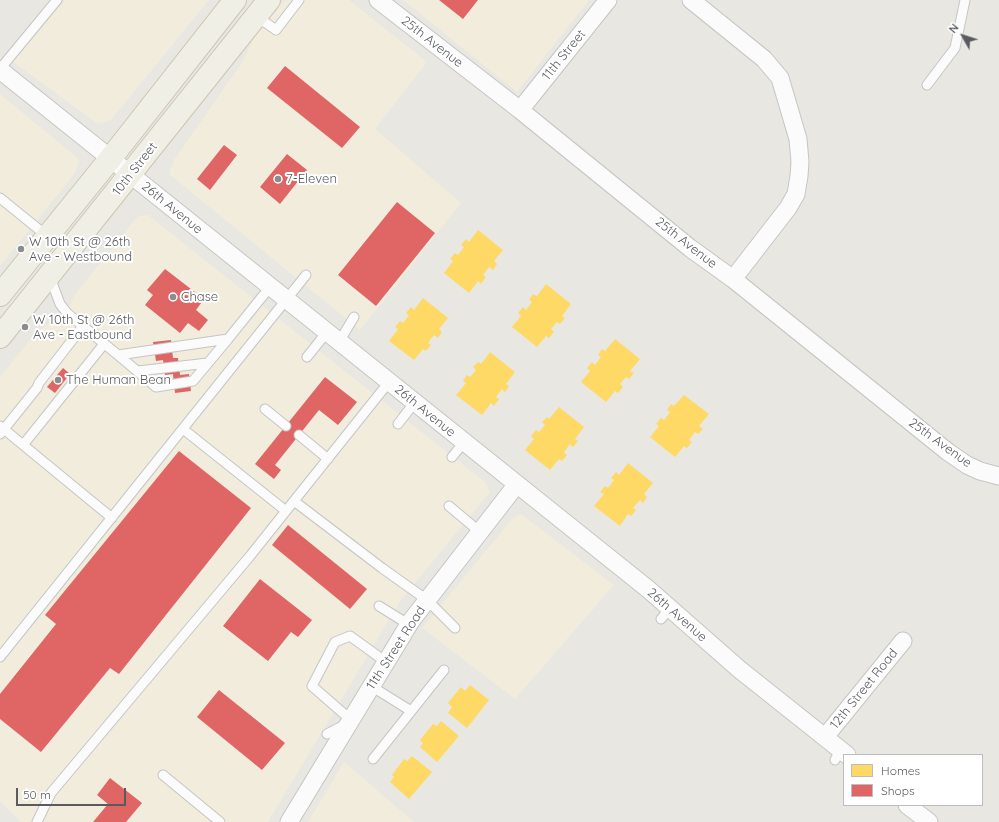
<!DOCTYPE html>
<style>
body{margin:0}
#map{position:relative;width:999px;height:822px;overflow:hidden;background:#e8e7e2;font-family:Quicksand,sans-serif}
canvas{display:block}
.legend{position:absolute;left:843px;top:754px;width:140px;height:52px;box-sizing:border-box;background:#fff;border:1px solid #bdbdbf;margin:0;padding:5px 7px;list-style:none;font-size:12px;color:#595b5f}
.legend li{display:flex;align-items:center;gap:8px;height:20px}
.legend b{width:20px;border:1px solid #bdbdbf}
.north{position:absolute;left:943px;top:16px;width:40px;height:40px;-webkit-text-stroke:3px #fff;paint-order:stroke;rotate:309deg;font-size:11px;font-weight:700;line-height:16px;text-align:center;color:#595b5f}
.north::after{content:'';display:block;margin:auto;width:14px;height:18px;background:#595b5f;clip-path:polygon(50% 0,100% 100%,50% 72%,0 100%)}
.scale{position:absolute;left:16px;top:788px;width:110px;height:18px;box-sizing:border-box;border:2px solid #595b5f;border-top:0;padding-left:5px;font-size:12px;line-height:14px;white-space:nowrap;color:#595b5f;-webkit-text-stroke:3px #fff;paint-order:stroke}
</style>
<div id="map">
<canvas width="999" height="822"></canvas>
<ul class="legend">
<li><b style="height:11px;background:#ffd966"></b>Homes</li>
<li><b style="height:11px;background:#e06666"></b>Shops</li>
</ul>
<div class="north">N</div>
<div class="scale">50 m</div>
</div>
<script>
const g = document.querySelector('canvas').getContext('2d');
g.lineJoin = 'round';
function fill(path, color) { g.fillStyle = color; g.fill(path, 'evenodd'); }
const toPath = rows => new Path2D(rows.map(r => 'M' + r).join(''));
function strokePath(path, color, width, dash) { g.strokeStyle = color; g.lineWidth = width; g.lineCap = dash ? 'butt' : 'round'; g.setLineDash(dash || []); g.stroke(path); }
function label(font, color, halo, rows, align = 'center') {
  g.font = font + ' Quicksand,sans-serif'; g.lineWidth = 4; g.setLineDash([]); g.textBaseline = 'middle'; g.strokeStyle = halo; g.fillStyle = color; for (const [text, x, y, turn = 0] of rows) {
    g.save(); g.translate(x, y); g.rotate((+turn || 0) * Math.PI / 180); g.textAlign = isNaN(turn) ? turn : align; if (halo) g.strokeText(text, 0, 0); g.fillText(text, 0, 0); g.restore();
  }
}
const commercial = toPath([
 [65,0,209,0,111,120,98,124,13,62],
 [285,0,349,0,427,62,375,129,461,203,360,330,169,174,174,160,243,61,254,37],
 [403,0,589,0,517,92],
 [0,94,79,159,76,172,0,266],
 [148,215,486,483,490,492,401,600,268,822,21,822,0,801,0,377,33,336,70,306,73,297,138,216],
 [521,514,614,585,515,699,422,628,513,518],
 [344,762,414,822,308,822]
]);
const homes = toPath([
 [478,230,503,250,494,261,497,264,493,270,489,267,483,275,486,277,481,284,478,281,469,293,444,273,453,261,450,259,455,253,458,255,464,247,461,245,466,239,469,242],
 [546,284,571,304,562,316,565,318,560,324,557,322,551,329,554,332,549,338,546,336,537,347,512,327,521,316,518,313,523,307,526,310,532,302,529,300,533,294,537,296],
 [423,298,448,318,439,329,442,332,438,338,434,335,428,343,431,345,426,351,423,349,414,360,389,341,398,329,395,327,400,321,403,323,409,315,406,313,411,307,414,310],
 [615,339,640,359,630,371,634,373,629,379,626,377,620,384,623,387,618,393,615,391,606,402,581,382,590,371,587,368,592,362,595,365,601,357,598,355,602,349,605,351],
 [490,352,515,372,506,384,509,386,505,392,502,389,496,397,499,399,494,406,491,403,482,415,456,395,466,383,463,381,467,375,470,377,476,370,473,367,478,362,481,364],
 [684,395,709,414,699,426,703,429,698,434,695,432,689,440,692,442,687,448,684,446,675,457,650,437,659,426,656,424,661,418,664,420,670,412,667,410,671,404,674,406],
 [559,407,584,427,575,439,578,441,573,447,570,444,564,452,567,455,562,461,559,459,550,470,525,450,534,439,531,436,536,430,539,432,545,425,542,422,547,417,549,419],
 [628,463,653,483,644,494,647,497,643,503,640,500,633,508,636,510,631,516,628,514,620,526,594,506,604,494,600,492,605,486,608,488,614,480,611,478,616,472,619,475],
 [470,685,489,700,467,728,448,713,452,707,448,703,461,687,465,691],
 [441,721,459,736,437,762,420,747,423,743,420,740,433,724,437,726],
 [412,756,432,772,409,799,390,782,394,777,392,775,404,759,407,761]
]);
const shops = toPath([
 [439,0,478,0,463,19],
 [285,66,360,127,342,148,267,88],
 [224,145,237,155,210,190,197,179],
 [287,154,307,170,280,204,260,187],
 [397,202,435,233,376,306,338,275],
 [165,269,204,299,196,310,208,320,199,331,188,323,180,333,145,305,153,295,147,290],
 [171,340,173,358,178,358,180,375,189,374,191,391,175,393,173,374,165,375,163,360,156,361,153,342],
 [63,368,70,374,55,393,47,387],
 [325,377,357,402,338,425,319,410,275,465,281,470,274,479,255,464],
 [179,451,251,508,119,674,110,668,41,752,0,719,0,694,56,624,45,615],
 [288,525,367,589,350,609,272,545],
 [260,579,312,620,298,637,291,632,268,661,223,626],
 [219,690,285,743,262,770,197,717],
 [110,778,142,803,126,822,93,822,108,804,97,795]
]);
const lane = toPath([
 [256,16,276,30,299,0],
 [0,69,57,0],
 [927,85,955,48,965,0],
 [0,198,47,236],
 [50,277,60,304,67,313,118,355,228,339,270,287],
 [339,342,354,317],
 [118,355,156,387,193,381,228,339],
 [307,357,327,332],
 [138,371,208,363],
 [265,409,286,426],
 [398,424,415,402],
 [0,426,112,518],
 [183,429,286,511],
 [0,434,37,388,39,383,83,326],
 [299,435,328,459],
 [23,445,104,344],
 [452,457,464,442],
 [294,501,382,568,427,600,455,628],
 [449,506,480,532],
 [379,606,408,624],
 [661,619,670,608],
 [0,657,306,275],
 [371,686,411,711],
 [351,720,312,686,335,642,350,636,386,662],
 [327,734,346,724],
 [373,759,444,670],
 [835,760,840,750],
 [163,775,220,822],
 [37,822,51,793,250,556,389,382]
]);
const street = toPath([
 [378,0,520,110,690,248,733,279,948,452,967,465,980,471,999,476],
 [691,0,764,59,780,78,798,139,800,162,799,176,796,194,788,208,733,279],
 [0,70,648,589,739,669,847,755],
 [520,110,608,0],
 [825,737,903,641],
 [907,805,929,822],
 [289,822,411,621,517,484]
]);
const primary = toPath([
 [0,295,110,159,235,0],
 [0,337,269,0]
]);
const markers = [
 [278,179,4,"#8b8c8d"],
 [21,249,4,"#8b8c8d"],
 [173,297,4,"#8b8c8d"],
 [25,327,4,"#8b8c8d"],
 [58,380,4,"#8b8c8d"]
];
const streetNames = [
 ["25th Avenue",432,42,38],
 ["11th Street",564,55,-51],
 ["10th Street",135,169,-52],
 ["26th Avenue",172,208,39],
 ["25th Avenue",686,243,38],
 ["26th Avenue",425,411,39],
 ["25th Avenue",940,443,36],
 ["26th Avenue",677,615,41],
 ["11th Street Road",396,648,-57],
 ["12th Street Road",864,689,-51]
];
const poiNames = [
 ["7-Eleven",286,179],
 ["W 10th St @ 26th",29,242],
 ["Ave - Westbound",29,257],
 ["Chase",181,297],
 ["W 10th St @ 26th",33,320],
 ["Ave - Eastbound",33,335],
 ["The Human Bean",66,380]
];
fill(commercial, '#f1ecdb');
fill(homes, '#ffd966');
fill(shops, '#e06666');
strokePath(lane, '#c5c5c4', 11);
strokePath(street, '#c5c5c4', 19);
strokePath(primary, '#cdc6b3', 24);
strokePath(lane, '#fcfbfb', 9);
strokePath(street, '#fcfbfb', 17);
strokePath(primary, '#f0efe6', 22);
for (const [x, y, r, color] of markers) { const dot = new Path2D(); dot.arc(x, y, r, 0, 2 * Math.PI); g.fillStyle = color; g.fill(dot); strokePath(dot, '#fff', 1.5); }
label('13px', '#595b5f', '#fff', streetNames);
label('13px', '#595b5f', '#fff', poiNames, 'left');
</script>
